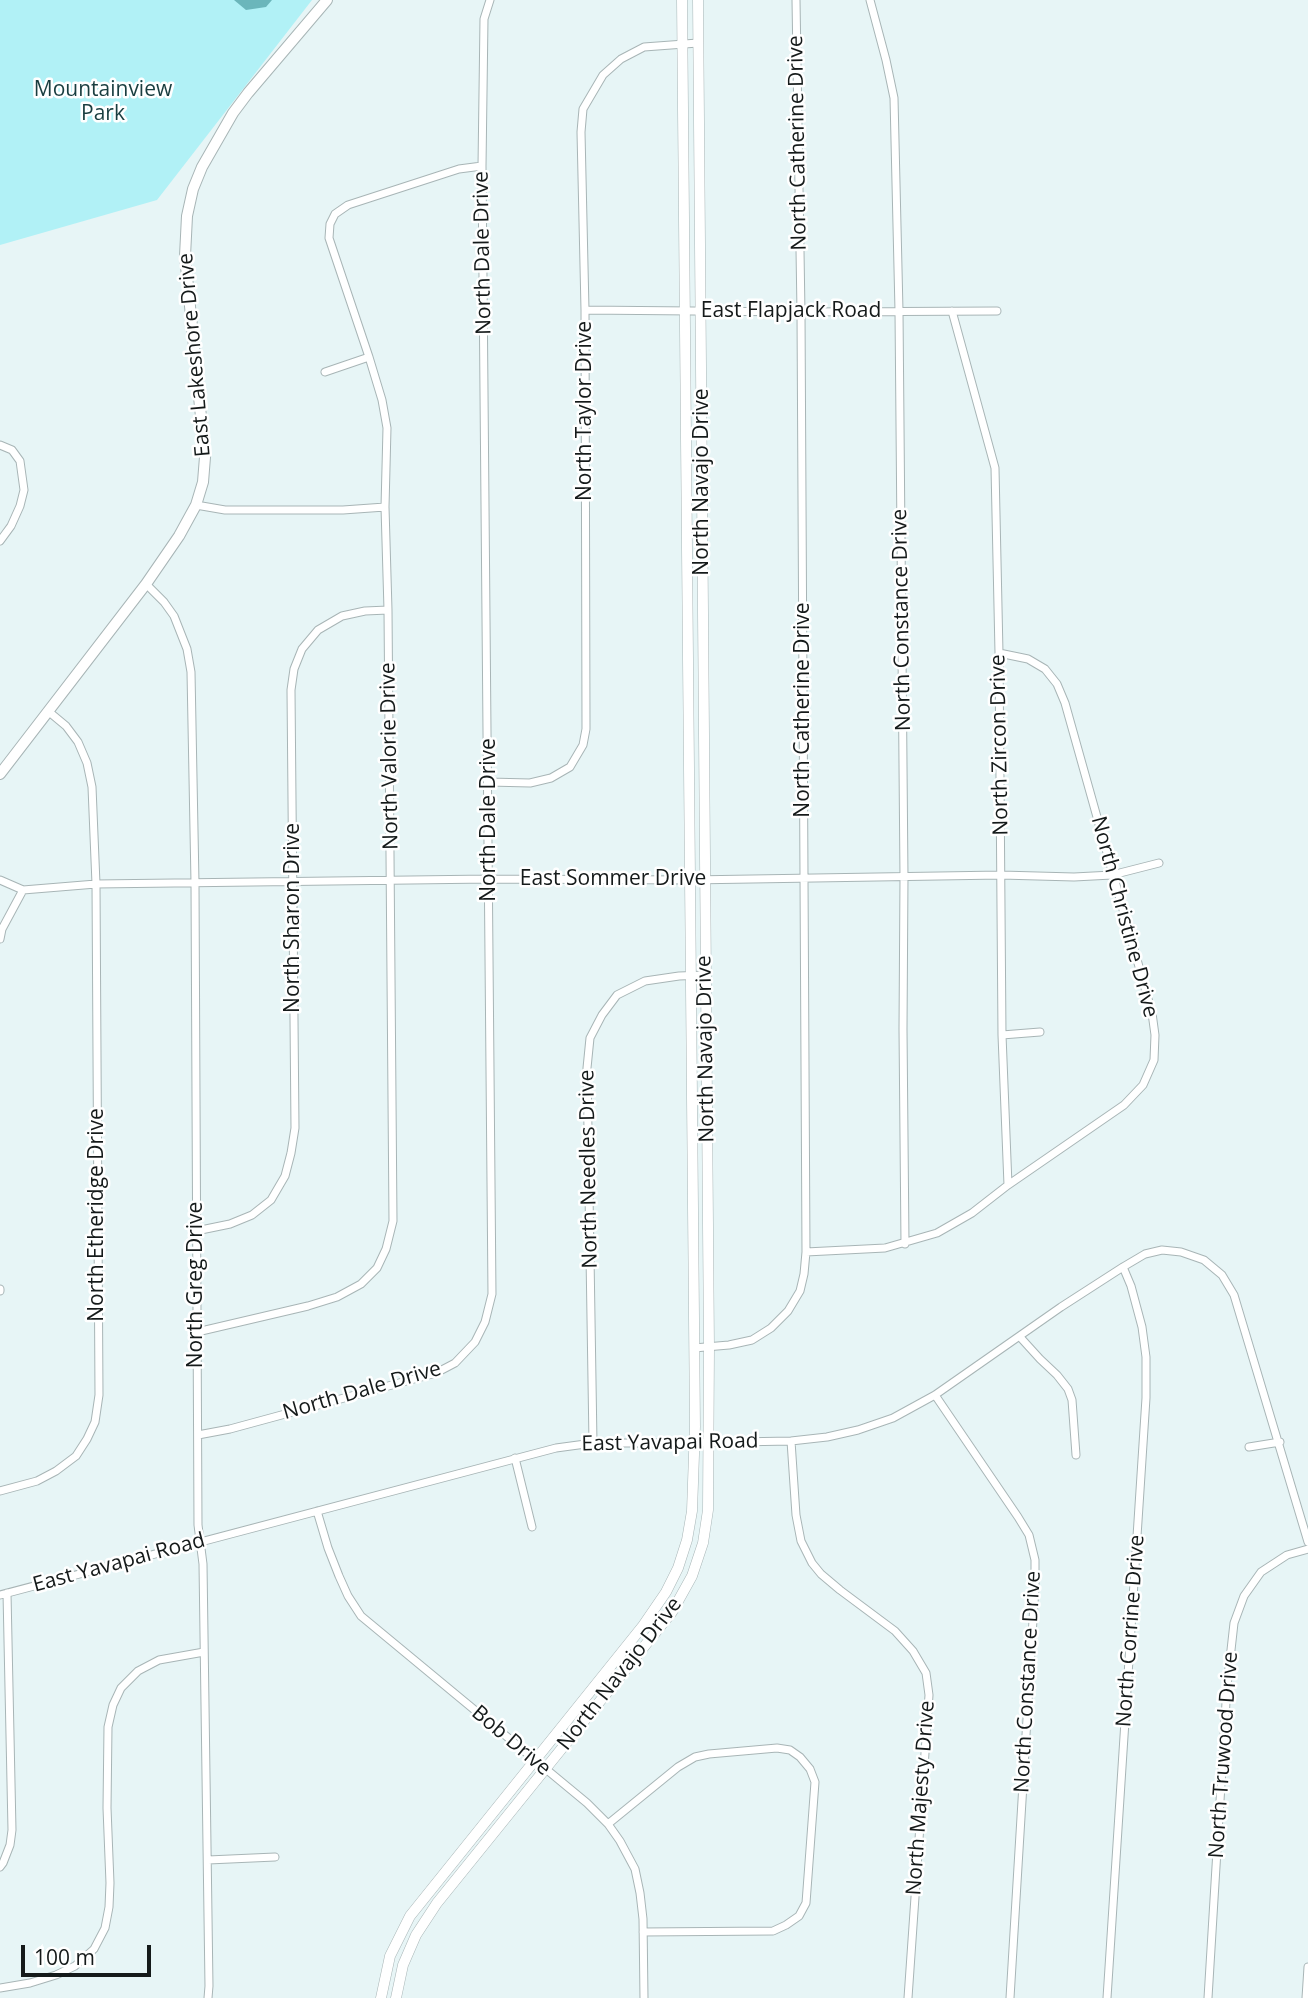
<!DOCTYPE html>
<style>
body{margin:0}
#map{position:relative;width:1308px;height:1998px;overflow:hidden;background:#e7f5f6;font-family:"Open Sans",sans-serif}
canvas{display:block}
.scale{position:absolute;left:21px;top:1945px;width:130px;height:32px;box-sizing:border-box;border:4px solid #151a1a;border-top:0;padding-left:9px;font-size:21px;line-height:24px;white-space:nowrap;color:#151a1a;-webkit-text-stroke:5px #fff;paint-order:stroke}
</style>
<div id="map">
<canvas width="1308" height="1998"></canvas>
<div class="scale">100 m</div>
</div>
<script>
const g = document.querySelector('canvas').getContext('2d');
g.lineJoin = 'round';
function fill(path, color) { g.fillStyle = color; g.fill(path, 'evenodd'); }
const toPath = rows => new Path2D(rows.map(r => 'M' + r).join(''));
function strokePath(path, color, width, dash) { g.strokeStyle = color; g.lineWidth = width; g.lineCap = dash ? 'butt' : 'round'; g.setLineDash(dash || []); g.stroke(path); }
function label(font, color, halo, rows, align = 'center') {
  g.font = font + ' "Open Sans",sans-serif'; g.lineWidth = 5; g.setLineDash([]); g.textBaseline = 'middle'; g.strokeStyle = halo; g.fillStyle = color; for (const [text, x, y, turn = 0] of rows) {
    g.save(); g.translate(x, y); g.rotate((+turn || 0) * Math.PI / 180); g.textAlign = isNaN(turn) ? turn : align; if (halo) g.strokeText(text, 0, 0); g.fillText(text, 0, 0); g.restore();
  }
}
const green = toPath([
 [0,0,312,0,157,200,0,245]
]);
const water = toPath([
 [234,0,272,0,266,7,246,10]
]);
const minor = toPath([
 [870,0,886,60,894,98,899,311,904,877,903,1029,905,1244],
 [585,310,801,312,997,311],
 [952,311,995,468,999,653,1002,1035,1008,1185],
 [325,372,369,357],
 [0,445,12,450,20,461,24,490,20,506,11,526,0,541],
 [196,505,225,510,343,510,385,507],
 [146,584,164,602,174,616,187,649,191,672,195,883,198,1525,203,1564,209,1986,208,1998],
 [489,782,530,783,551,778,570,767,583,745,586,729,585,310,581,132,583,109,603,75,621,59,644,47,698,43],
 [0,880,23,890],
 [0,939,2,929,23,890,96,884,489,879,690,880,1001,875,1074,877,1112,875,1159,863],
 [1002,1035,1040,1032],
 [196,1231,230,1224,252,1215,271,1200,285,1176,291,1153,295,1128,291,690,294,669,302,649,318,630,342,616,365,611,388,610],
 [806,1252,885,1248,937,1233,972,1213,1008,1185,1124,1105,1143,1085,1154,1060,1155,1035,1152,1013,1065,703,1057,684,1045,669,1028,659,999,653],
 [0,1289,0,1291],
 [197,1332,308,1306,337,1297,361,1284,377,1268,386,1249,393,1221,388,610,385,507,387,428,382,400,369,357,329,238,330,224,335,214,348,205,459,169,482,166],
 [1020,1337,1040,1359,1057,1375,1068,1389,1072,1400,1076,1455],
 [694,1348,729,1345,752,1340,771,1328,788,1311,800,1291,804,1274,806,1252,801,312,796,0],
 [935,1395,1018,1517,1029,1535,1035,1560,1035,1587,1010,1998],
 [198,1435,230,1429,436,1373,455,1363,475,1342,485,1322,492,1294,482,166,484,19,490,0],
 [791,1441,796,1515,801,1541,812,1563,821,1574,840,1590,895,1631,913,1651,926,1673,929,1695,908,1998],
 [593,1443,587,1068,590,1038,602,1015,617,995,645,981,679,976,705,975],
 [1249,1447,1280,1442],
 [515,1458,532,1527],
 [0,1491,37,1481,56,1471,76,1456,87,1439,95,1422,99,1395,96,884,92,787,87,763,78,742,66,726,48,711],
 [317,1511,328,1548,339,1576,348,1596,361,1616,587,1803,608,1824,620,1841,635,1869,640,1893,643,1919,644,1998],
 [0,1595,556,1448,593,1443,682,1443,791,1441,827,1437,858,1430,893,1418,935,1395,1061,1307,1123,1267,1145,1254,1162,1250,1181,1252,1204,1260,1222,1275,1234,1295,1308,1542],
 [608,1824,678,1767,695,1757,709,1754,777,1748,790,1750,800,1757,810,1769,815,1782,806,1903,799,1916,786,1925,773,1931,643,1932],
 [208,1860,275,1857],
 [0,1867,3,1863,10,1845,12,1830,7,1593],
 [0,1988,30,1983,56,1975,75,1966,94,1949,105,1928,109,1907,110,1883,107,1808,108,1727,113,1705,121,1688,138,1671,159,1660,204,1652],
 [1107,1998,1146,1398,1146,1357,1142,1327,1131,1286,1123,1267],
 [1208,1998,1227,1686,1234,1623,1244,1596,1261,1572,1287,1555,1308,1549],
 [1306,1998,1308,1967]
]);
const tertiary = toPath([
 [381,1998,390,1956,410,1916,642,1627,666,1592,678,1568,687,1540,692,1511,695,1426,682,0],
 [396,1998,403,1965,416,1935,437,1903,672,1612,692,1576,703,1543,708,1510,709,1347,698,0]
]);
const secondary = toPath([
 [0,774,146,584,179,536,196,505,203,482,205,457,185,256,187,216,193,189,202,167,233,113,248,93,327,0]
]);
const parkNames = [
 ["Mountainview",103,90],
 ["Park",103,114]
];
const streetNames = [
 ["North Catherine Drive",798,143,-91],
 ["North Dale Drive",483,253,-91],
 ["East Flapjack Road",791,311],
 ["East Lakeshore Drive",195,355,-95],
 ["North Taylor Drive",585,411,-90],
 ["North Navajo Drive",702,482,-90],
 ["North Constance Drive",902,620,-91],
 ["North Catherine Drive",803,710,-90],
 ["North Zircon Drive",1000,745,-91],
 ["North Valorie Drive",390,756,-91],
 ["North Dale Drive",489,820,-90],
 ["East Sommer Drive",613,879],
 ["North Christine Drive",1124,917,75],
 ["North Sharon Drive",293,918,-90],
 ["North Navajo Drive",706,1049,-91],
 ["North Needles Drive",589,1169,-91],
 ["North Etheridge Drive",97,1215,-90],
 ["North Greg Drive",196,1285,-90],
 ["North Dale Drive",362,1391,-16],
 ["East Yavapai Road",670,1443,-1],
 ["East Yavapai Road",119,1563,-15],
 ["North Corrine Drive",1131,1631,-86],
 ["North Navajo Drive",620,1674,-52],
 ["North Constance Drive",1028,1682,-87],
 ["Bob Drive",511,1741,40],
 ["North Truwood Drive",1224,1755,-86],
 ["North Majesty Drive",921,1798,-86]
];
fill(green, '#b1f1f6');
fill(water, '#6bb6bb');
strokePath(minor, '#a8b5b6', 9);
strokePath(tertiary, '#a8b5b6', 11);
strokePath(secondary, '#a8b5b6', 12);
strokePath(minor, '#fff', 7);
strokePath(tertiary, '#fff', 10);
strokePath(secondary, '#fff', 10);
label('21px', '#193e40', '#fff', parkNames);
label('21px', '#151a1a', '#fff', streetNames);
</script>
